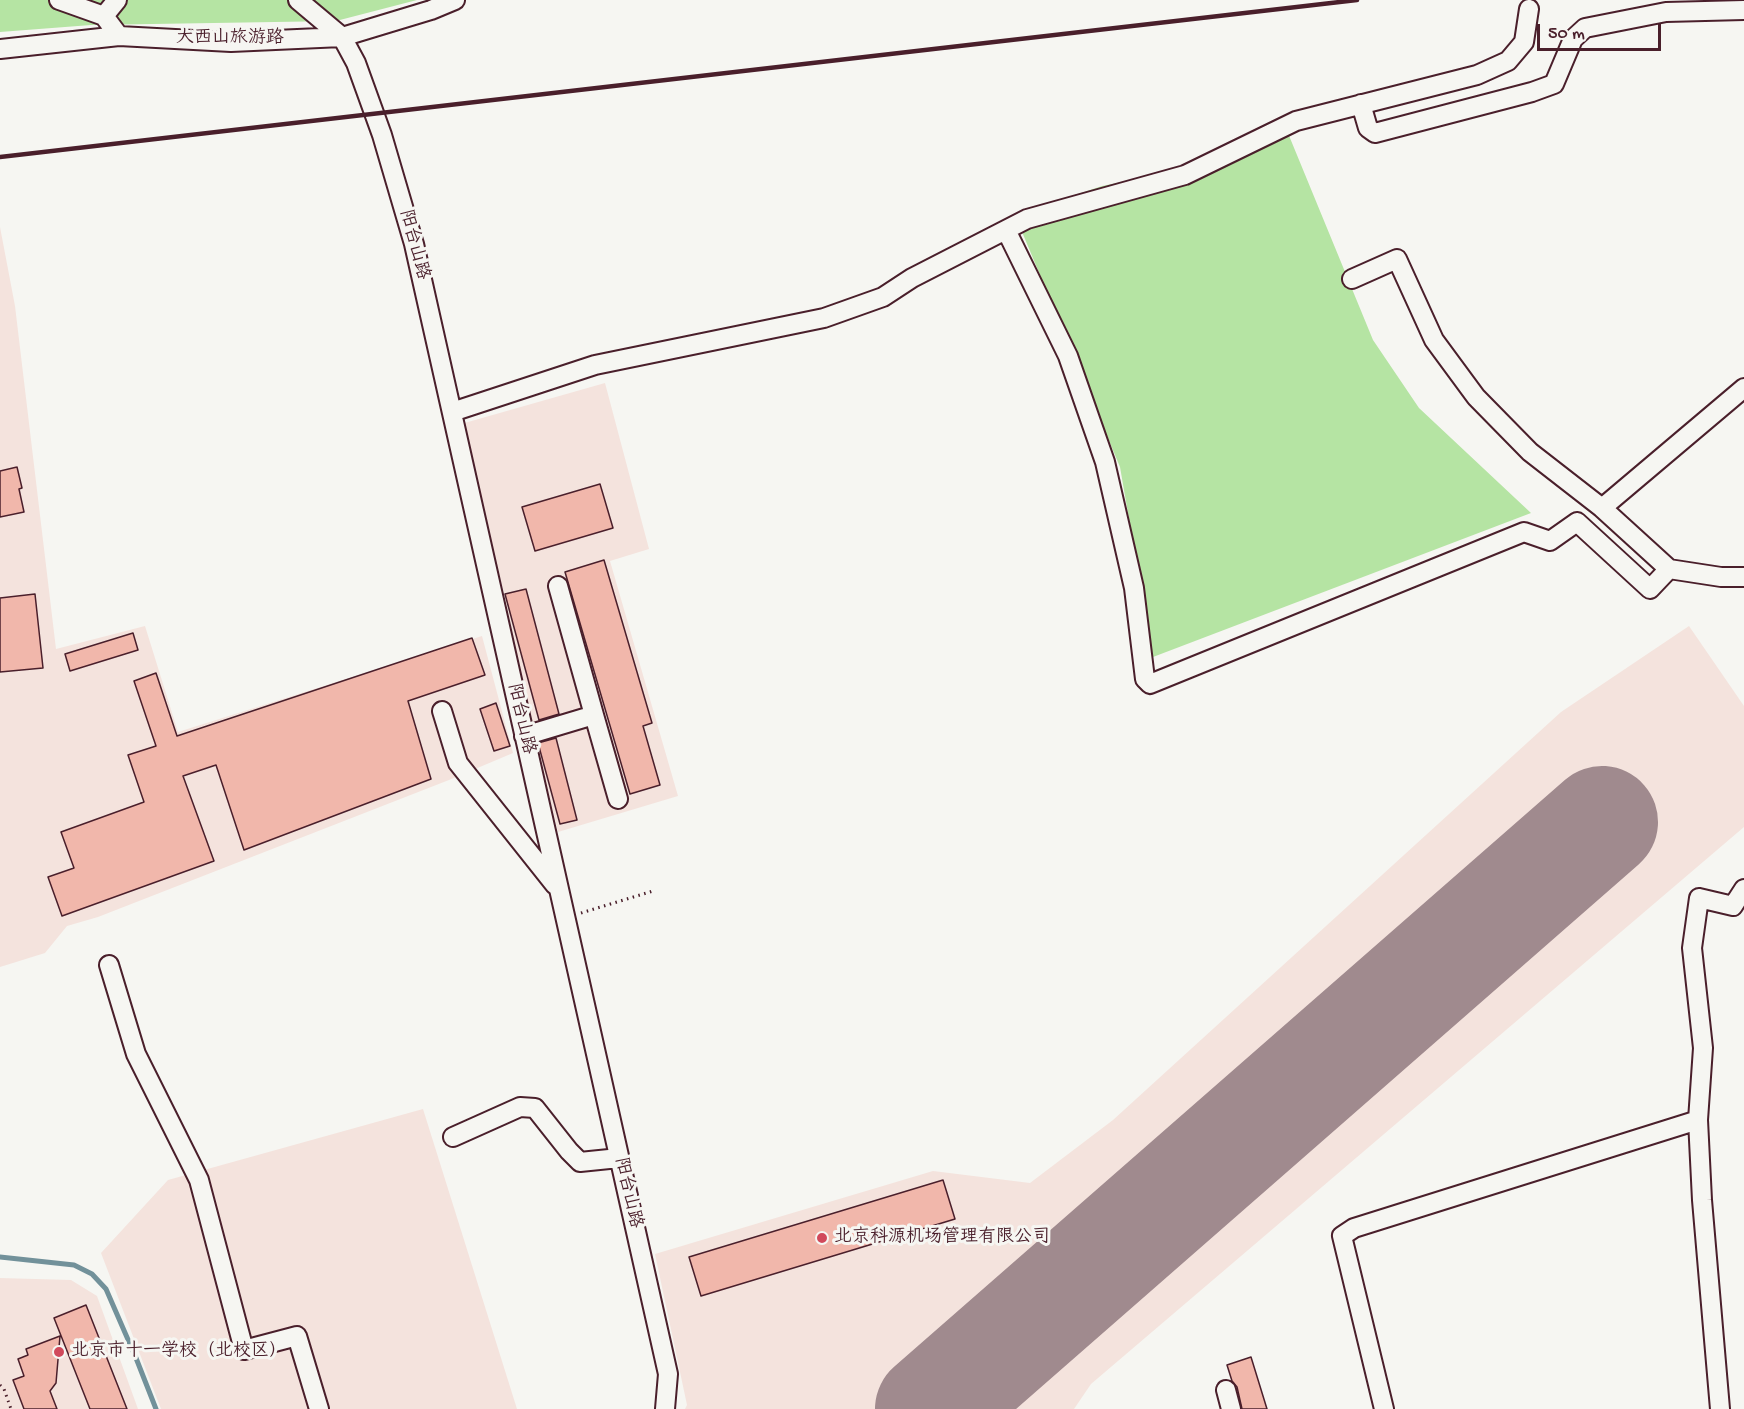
<!DOCTYPE html>
<meta charset="utf-8">
<style>
body{margin:0}
#map{position:relative;width:1744px;height:1409px;overflow:hidden;background:#f6f6f2;font-family:"Gochi Hand",sans-serif}
canvas{display:block}
.scale{position:absolute;left:1537px;top:24px;width:124px;height:27px;box-sizing:border-box;border:3px solid #4a1f2b;border-top:0;padding-left:8px;font-size:18px;line-height:21px;white-space:nowrap;color:#4a1f2b;-webkit-text-stroke:4px #f6f6f2;paint-order:stroke}
</style>
<div id="map">
<canvas width="1744" height="1409"></canvas>
<div class="scale">50 m</div>
</div>
<script>
const g = document.querySelector('canvas').getContext('2d');
g.lineJoin = 'round';
function fill(path, color) { g.fillStyle = color; g.fill(path, 'evenodd'); }
const toPath = rows => new Path2D(rows.map(r => 'M' + r).join(''));
function strokePath(path, color, width, dash) { g.strokeStyle = color; g.lineWidth = width; g.lineCap = dash ? 'butt' : 'round'; g.setLineDash(dash || []); g.stroke(path); }
function label(font, color, halo, rows, align = 'center') {
  g.font = font + ' "Gochi Hand","LXGW WenKai TC",sans-serif'; g.lineWidth = 6; g.setLineDash([]); g.textBaseline = 'middle'; g.strokeStyle = halo; g.fillStyle = color; for (const [text, x, y, turn = 0] of rows) {
    g.save(); g.translate(x, y); g.rotate((+turn || 0) * Math.PI / 180); g.textAlign = isNaN(turn) ? turn : align; if (halo) g.strokeText(text, 0, 0); g.fillText(text, 0, 0); g.restore();
  }
}
const built = toPath([
 [0,227,15,306,56,649,145,626,178,732,482,636,513,753,449,780,98,917,67,926,45,953,0,967],
 [605,383,649,549,610,561,678,796,558,832,532,727,504,593,461,424],
 [1689,626,1744,706,1744,827,1091,1384,1074,1409,685,1409,687,1405,655,1254,933,1171,1030,1183,1113,1120,1561,712],
 [423,1109,517,1409,161,1409,101,1253,168,1180],
 [0,1278,71,1280,97,1296,138,1409,0,1409]
]);
const green = toPath([
 [0,0,417,0,336,21,91,25,0,32],
 [1283,121,1373,340,1419,408,1531,513,1153,657,1120,467,1015,215,1102,186,1186,169]
]);
const stream = toPath([
 [0,1257,74,1265,92,1274,106,1289,136,1358,156,1409]
]);
const runway = toPath([
 [931,1409,1602,822]
]);
const building = toPath([
 [17,467,22,488,19,489,24,512,0,517,0,471,17,467],
 [600,484,613,528,535,551,522,507,600,484],
 [604,560,652,723,643,726,660,785,630,794,565,572,604,560],
 [526,589,559,714,539,720,505,594,526,589],
 [35,594,43,668,0,672,0,598,35,594],
 [133,633,138,650,70,671,65,654,133,633],
 [472,638,485,675,408,701,431,779,244,850,216,765,183,776,214,861,62,916,48,877,74,868,61,832,144,802,128,755,156,746,134,681,156,673,177,736,472,638],
 [496,703,510,746,494,751,480,709,496,703],
 [556,738,577,820,560,824,538,743,556,738],
 [943,1180,955,1219,701,1296,689,1257,943,1180],
 [86,1305,127,1409,90,1409,54,1318,86,1305],
 [60,1336,56,1383,50,1391,57,1409,24,1409,13,1380,24,1376,18,1359,28,1355,26,1349,60,1336],
 [1251,1357,1267,1409,1242,1409,1237,1387,1232,1381,1227,1365,1251,1357]
]);
const path = toPath([
 [581,913,653,891],
 [0,1385,4,1389,11,1409]
]);
const minor = toPath([
 [59,0,104,16,119,36],
 [298,0,342,37,356,63,382,135,414,244,668,1374,665,1409],
 [104,16,117,0],
 [0,49,119,36,231,42,342,37,431,10,455,0],
 [1361,104,1368,128,1375,133,1532,92,1554,84,1573,39,1585,28,1666,12,1744,10],
 [1006,230,1068,356,1105,462,1134,588,1145,679,1150,684,1524,532,1550,541,1577,522,1650,589,1669,569],
 [1352,279,1397,259,1434,340,1476,397,1530,452,1602,508],
 [1744,388,1602,508,1669,569,1721,577,1744,577],
 [452,412,595,365,824,318,883,297,912,278,1027,219,1185,175,1296,121,1477,75,1508,61,1524,42,1529,9],
 [442,711,458,763,555,885],
 [594,715,618,799],
 [524,736,594,715,558,586],
 [109,965,136,1054,199,1180,244,1350,297,1336,319,1409],
 [453,1137,520,1107,535,1108,569,1151,580,1162,619,1158],
 [1226,1390,1231,1409],
 [1384,1409,1342,1236,1354,1228,1698,1120],
 [1720,1409,1702,1200,1698,1120,1703,1048,1692,948,1699,898,1733,906,1744,889]
]);
const rail = toPath([
 [0,157,1357,0]
]);
const markers = [
 [822,1238,6,"#d1495b"],
 [59,1352,6,"#d1495b"]
];
const streetNames = [
 ["大西山旅游路",230,39],
 ["阳台山路",413,245,75],
 ["阳台山路",520,719,77],
 ["阳台山路",627,1193,77]
];
const poiNames = [
 ["北京科源机场管理有限公司",834,1238],
 ["北京市十一学校（北校区）",71,1352]
];
fill(built, '#f4e3dd');
fill(green, '#b5e4a3');
strokePath(stream, '#72919a', 5);
strokePath(runway, '#a08a8e', 112);
fill(building, '#f1b7ab');
strokePath(building, '#4a1f2b', 1.5);
strokePath(minor, '#4a1f2b', 22);
strokePath(path, '#4a1f2b', 3, [1.5, 4.5]);
strokePath(minor, '#f6f6f2', 18);
strokePath(rail, '#4a1f2b', 4.5);
for (const [x, y, r, color] of markers) { const dot = new Path2D(); dot.arc(x, y, r, 0, 2 * Math.PI); g.fillStyle = color; g.fill(dot); strokePath(dot, '#f6f6f2', 2); }
label('18px', '#4a1f2b', '#f6f6f2', streetNames);
label('18px', '#4a1f2b', '#f6f6f2', poiNames, 'left');
</script>
